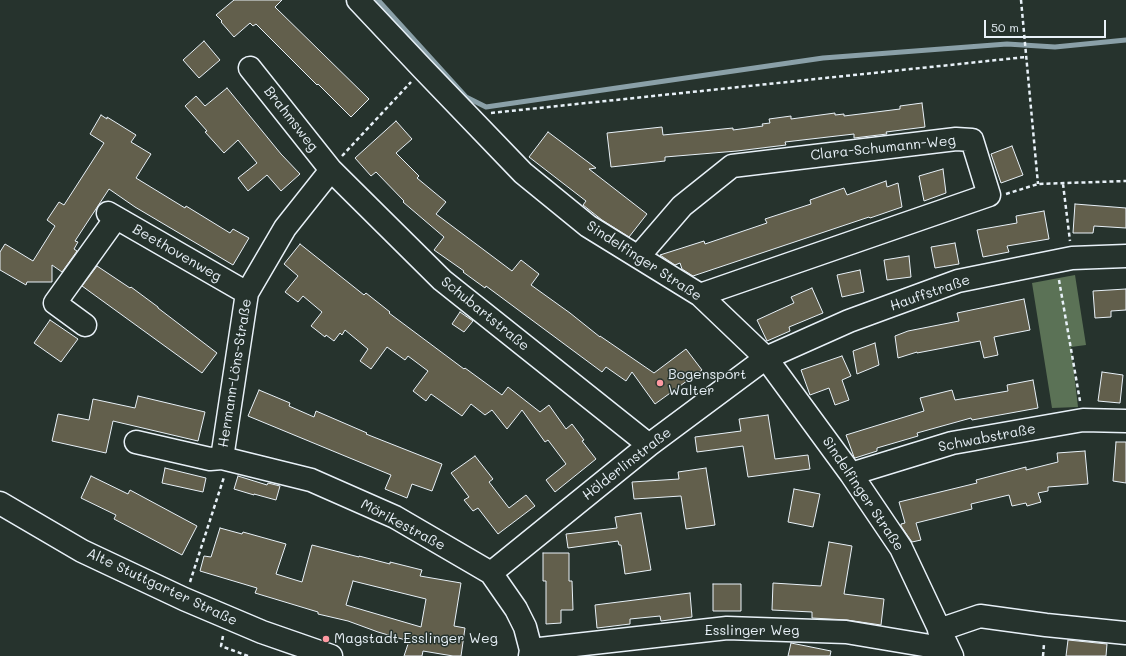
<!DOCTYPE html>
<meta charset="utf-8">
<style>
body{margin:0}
#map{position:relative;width:1126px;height:656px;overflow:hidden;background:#26332d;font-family:Mali,sans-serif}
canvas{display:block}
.scale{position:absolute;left:984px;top:20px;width:122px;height:18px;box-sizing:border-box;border:2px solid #e8f1f8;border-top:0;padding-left:5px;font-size:12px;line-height:14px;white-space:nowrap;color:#e8f1f8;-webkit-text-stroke:3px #26332d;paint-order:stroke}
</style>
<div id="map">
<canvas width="1126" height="656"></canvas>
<div class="scale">50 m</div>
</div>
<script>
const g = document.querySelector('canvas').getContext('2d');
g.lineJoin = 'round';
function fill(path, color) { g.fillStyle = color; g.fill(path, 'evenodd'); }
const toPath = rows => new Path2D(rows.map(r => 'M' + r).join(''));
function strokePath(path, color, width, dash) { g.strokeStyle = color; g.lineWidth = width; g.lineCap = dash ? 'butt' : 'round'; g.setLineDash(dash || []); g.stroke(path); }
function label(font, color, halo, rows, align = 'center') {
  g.font = font + ' Mali,sans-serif'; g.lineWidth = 3; g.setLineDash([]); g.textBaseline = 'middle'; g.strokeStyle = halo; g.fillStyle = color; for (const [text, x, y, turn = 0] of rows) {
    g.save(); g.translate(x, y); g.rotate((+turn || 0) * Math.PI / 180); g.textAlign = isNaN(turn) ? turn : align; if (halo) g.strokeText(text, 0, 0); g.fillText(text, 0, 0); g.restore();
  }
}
const green = toPath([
 [1075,275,1086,345,1071,347,1078,407,1052,408,1032,283]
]);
const stream = toPath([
 [378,0,466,97,486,107,823,58,1007,44,1055,47,1126,40]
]);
const building = toPath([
 [234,0,282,0,275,7,369,99,351,117,318,84,317,85,256,24,253,26,250,23,234,37,221,22,222,21,216,15,234,0],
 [204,41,220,60,199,78,183,60,204,41],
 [227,88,281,154,300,174,281,191,267,175,248,191,238,178,257,163,238,140,224,153,205,132,207,131,185,106,196,96,205,106,227,88],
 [922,103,925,127,886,132,887,134,854,138,854,134,785,142,786,145,737,151,665,157,665,161,611,167,607,133,662,127,663,135,733,128,733,130,763,126,762,124,770,123,769,119,791,116,791,119,835,113,835,115,844,114,844,116,900,109,900,106,922,103],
 [101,115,107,119,107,117,136,135,131,142,151,154,136,178,185,208,186,206,230,233,233,229,249,238,233,265,135,207,109,189,75,241,78,242,74,249,77,251,62,272,52,265,52,282,27,282,26,285,0,270,0,252,5,244,33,261,55,226,47,220,59,202,64,205,104,143,90,134,101,115],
 [396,121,412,139,396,153,419,176,417,178,446,202,436,214,512,271,521,260,539,274,531,285,570,313,600,337,600,336,654,373,686,349,702,370,655,404,632,372,626,381,606,367,602,372,486,286,485,288,463,272,464,271,434,250,444,237,403,202,404,201,376,172,371,176,355,158,396,121],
 [548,132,596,168,589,169,647,214,629,237,602,220,583,205,586,201,529,157,548,132],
 [1012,146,1023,175,1001,183,991,154,1012,146],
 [943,169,946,193,924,201,919,176,943,169],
 [886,181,887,187,898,183,902,207,870,218,869,217,693,276,682,269,680,263,675,265,660,255,704,241,705,244,767,223,765,219,811,204,810,200,844,188,847,195,886,181],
 [1075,204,1126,208,1126,228,1094,226,1093,233,1073,233,1075,204],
 [1044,211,1049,239,1007,246,1009,252,983,257,977,230,1017,223,1016,216,1044,211],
 [955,243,959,264,935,268,931,247,955,243],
 [300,244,364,295,366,293,390,312,389,313,464,369,465,368,502,395,508,387,540,412,549,405,566,429,572,424,584,440,582,441,596,459,555,492,546,480,566,464,548,440,545,442,522,410,507,429,492,410,485,415,471,404,462,416,431,394,426,401,413,391,428,371,408,356,405,360,387,347,371,369,360,361,368,349,345,330,342,335,340,333,334,341,326,335,325,337,311,326,322,312,303,296,298,302,285,292,298,276,284,264,300,244],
 [909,256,911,277,887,280,884,260,909,256],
 [97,266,130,288,131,287,158,307,158,308,217,353,202,373,82,286,97,266],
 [860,270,864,292,842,297,837,275,860,270],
 [812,288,823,313,789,327,790,331,767,341,757,320,794,303,791,297,812,288],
 [1126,289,1126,310,1111,311,1111,317,1095,318,1093,291,1126,289],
 [1024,299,1030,330,994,337,998,355,984,358,980,341,917,353,917,352,898,358,895,336,908,331,959,321,957,313,1024,299],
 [460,312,473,321,464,332,452,324,460,312],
 [50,320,78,339,61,362,34,343,50,320],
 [875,343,879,365,857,374,853,351,875,343],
 [842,356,851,376,842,380,849,400,835,405,829,388,810,395,801,370,842,356],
 [1102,372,1123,375,1120,403,1098,401,1102,372],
 [1033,380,1038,408,972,420,971,418,917,433,918,436,877,448,877,451,855,458,854,457,846,435,924,411,920,398,952,390,955,400,1008,391,1007,385,1033,380],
 [259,390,290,403,289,406,314,417,316,411,367,433,366,434,442,464,432,491,412,484,407,498,385,489,391,475,248,416,259,390],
 [138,396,205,412,198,441,113,421,106,453,52,441,58,414,89,420,93,399,135,408,138,396],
 [768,415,775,459,808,455,810,469,748,477,743,446,697,452,695,437,741,431,739,419,768,415],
 [1116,442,1126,442,1126,483,1113,481,1116,442],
 [1085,451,1088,484,1048,487,1048,491,1038,493,1041,502,1027,506,1026,503,1012,506,1009,495,971,504,972,509,916,523,921,540,912,542,901,526,901,524,905,523,899,502,977,483,976,480,1026,467,1026,470,1058,462,1057,453,1085,451],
 [475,456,493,479,489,482,509,508,526,495,535,506,498,534,478,508,473,511,464,500,469,497,451,473,475,456],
 [165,468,206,478,203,492,162,483,165,468],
 [706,468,715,525,686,529,681,496,634,499,632,482,679,479,678,472,706,468],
 [91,476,128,494,130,490,197,526,182,555,114,519,116,515,81,498,91,476],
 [238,476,267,485,268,483,280,486,276,500,254,494,254,495,234,489,238,476],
 [794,489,820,494,813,527,788,522,794,489],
 [641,513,651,570,625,574,621,545,619,545,618,541,568,548,566,534,617,528,615,517,641,513],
 [220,528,242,534,243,532,286,544,276,574,302,582,312,545,359,557,359,556,390,564,390,562,422,570,420,576,461,583,454,626,465,628,461,656,453,656,423,651,422,656,404,656,409,641,378,632,348,621,318,614,318,612,255,593,257,588,200,571,204,556,211,557,220,528],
 [353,581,426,599,421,627,346,605,353,581],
 [829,542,852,546,844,594,884,599,881,625,847,620,812,618,812,612,772,610,773,583,821,586,829,542],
 [543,553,569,553,569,581,572,581,573,610,561,610,561,623,546,624,546,581,543,581,543,553],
 [713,584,741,584,741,611,713,611,713,584],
 [690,593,692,617,661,621,660,616,630,619,630,624,597,628,595,605,690,593],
 [1068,640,1107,644,1106,656,1066,656,1068,640],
 [791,643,831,651,830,656,788,656,791,643]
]);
const path = toPath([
 [1021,0,1038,184],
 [491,113,1026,57],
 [342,156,411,82],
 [1063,184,1070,241],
 [1006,194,1038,184,1126,181],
 [1059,280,1080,401],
 [190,582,224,477],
 [223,636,221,646,248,656],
 [1043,656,1044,644]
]);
const minor = toPath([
 [358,0,423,69,523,173,588,226,700,295,766,358,851,474,901,548,952,656],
 [250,68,331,170,442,280,649,445],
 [108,213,247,293],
 [638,257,682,206,732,166,956,139,972,140,989,195,700,295],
 [85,325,55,303,116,218],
 [136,442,210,459,222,458,311,480,395,517,491,573,516,609,525,627,531,650,530,656],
 [222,458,247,293,285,228,331,170],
 [851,474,952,443,1083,420,1126,421],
 [0,503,82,551,184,599,262,632,331,656],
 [491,573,649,445,766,358,849,321,958,281,1072,258,1126,256],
 [939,630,980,616,1046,625,1126,633],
 [531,650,727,628,846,632,948,649]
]);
const markers = [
 [660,383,4,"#ff9aa2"],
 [326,639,4,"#ff9aa2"]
];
const streetNames = [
 ["Brahmsweg",291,119,52],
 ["Clara-Schumann-Weg",883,148,-6],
 ["Beethovenweg",177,253,30],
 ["Sindelfinger Straße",644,261,33],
 ["Hauffstraße",930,293,-19],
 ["Schubartstraße",485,314,39],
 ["Hermann-Löns-Straße",235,373,-81],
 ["Schwabstraße",987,438,-11],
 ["Hölderlinstraße",627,464,-38],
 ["Sindelfinger Straße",863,494,56],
 ["Mörikestraße",403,525,28],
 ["Alte Stuttgarter Straße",162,587,25],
 ["Esslinger Weg",752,631]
];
const poiNames = [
 ["Bogensport",668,375],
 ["Walter",668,391],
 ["Magstadt Esslinger Weg",334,639]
];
fill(green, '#5b7256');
strokePath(stream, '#8aa0a8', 5);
fill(building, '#625f4c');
strokePath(building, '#e8f1f8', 1);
strokePath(minor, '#e8f1f8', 25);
strokePath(path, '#e8f1f8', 2.5, [4, 3]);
strokePath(minor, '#26332d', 22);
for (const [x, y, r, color] of markers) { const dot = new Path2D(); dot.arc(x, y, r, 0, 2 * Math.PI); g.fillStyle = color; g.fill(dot); strokePath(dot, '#26332d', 1.5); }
label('14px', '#e8f1f8', '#26332d', streetNames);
label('14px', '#e8f1f8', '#26332d', poiNames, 'left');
</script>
